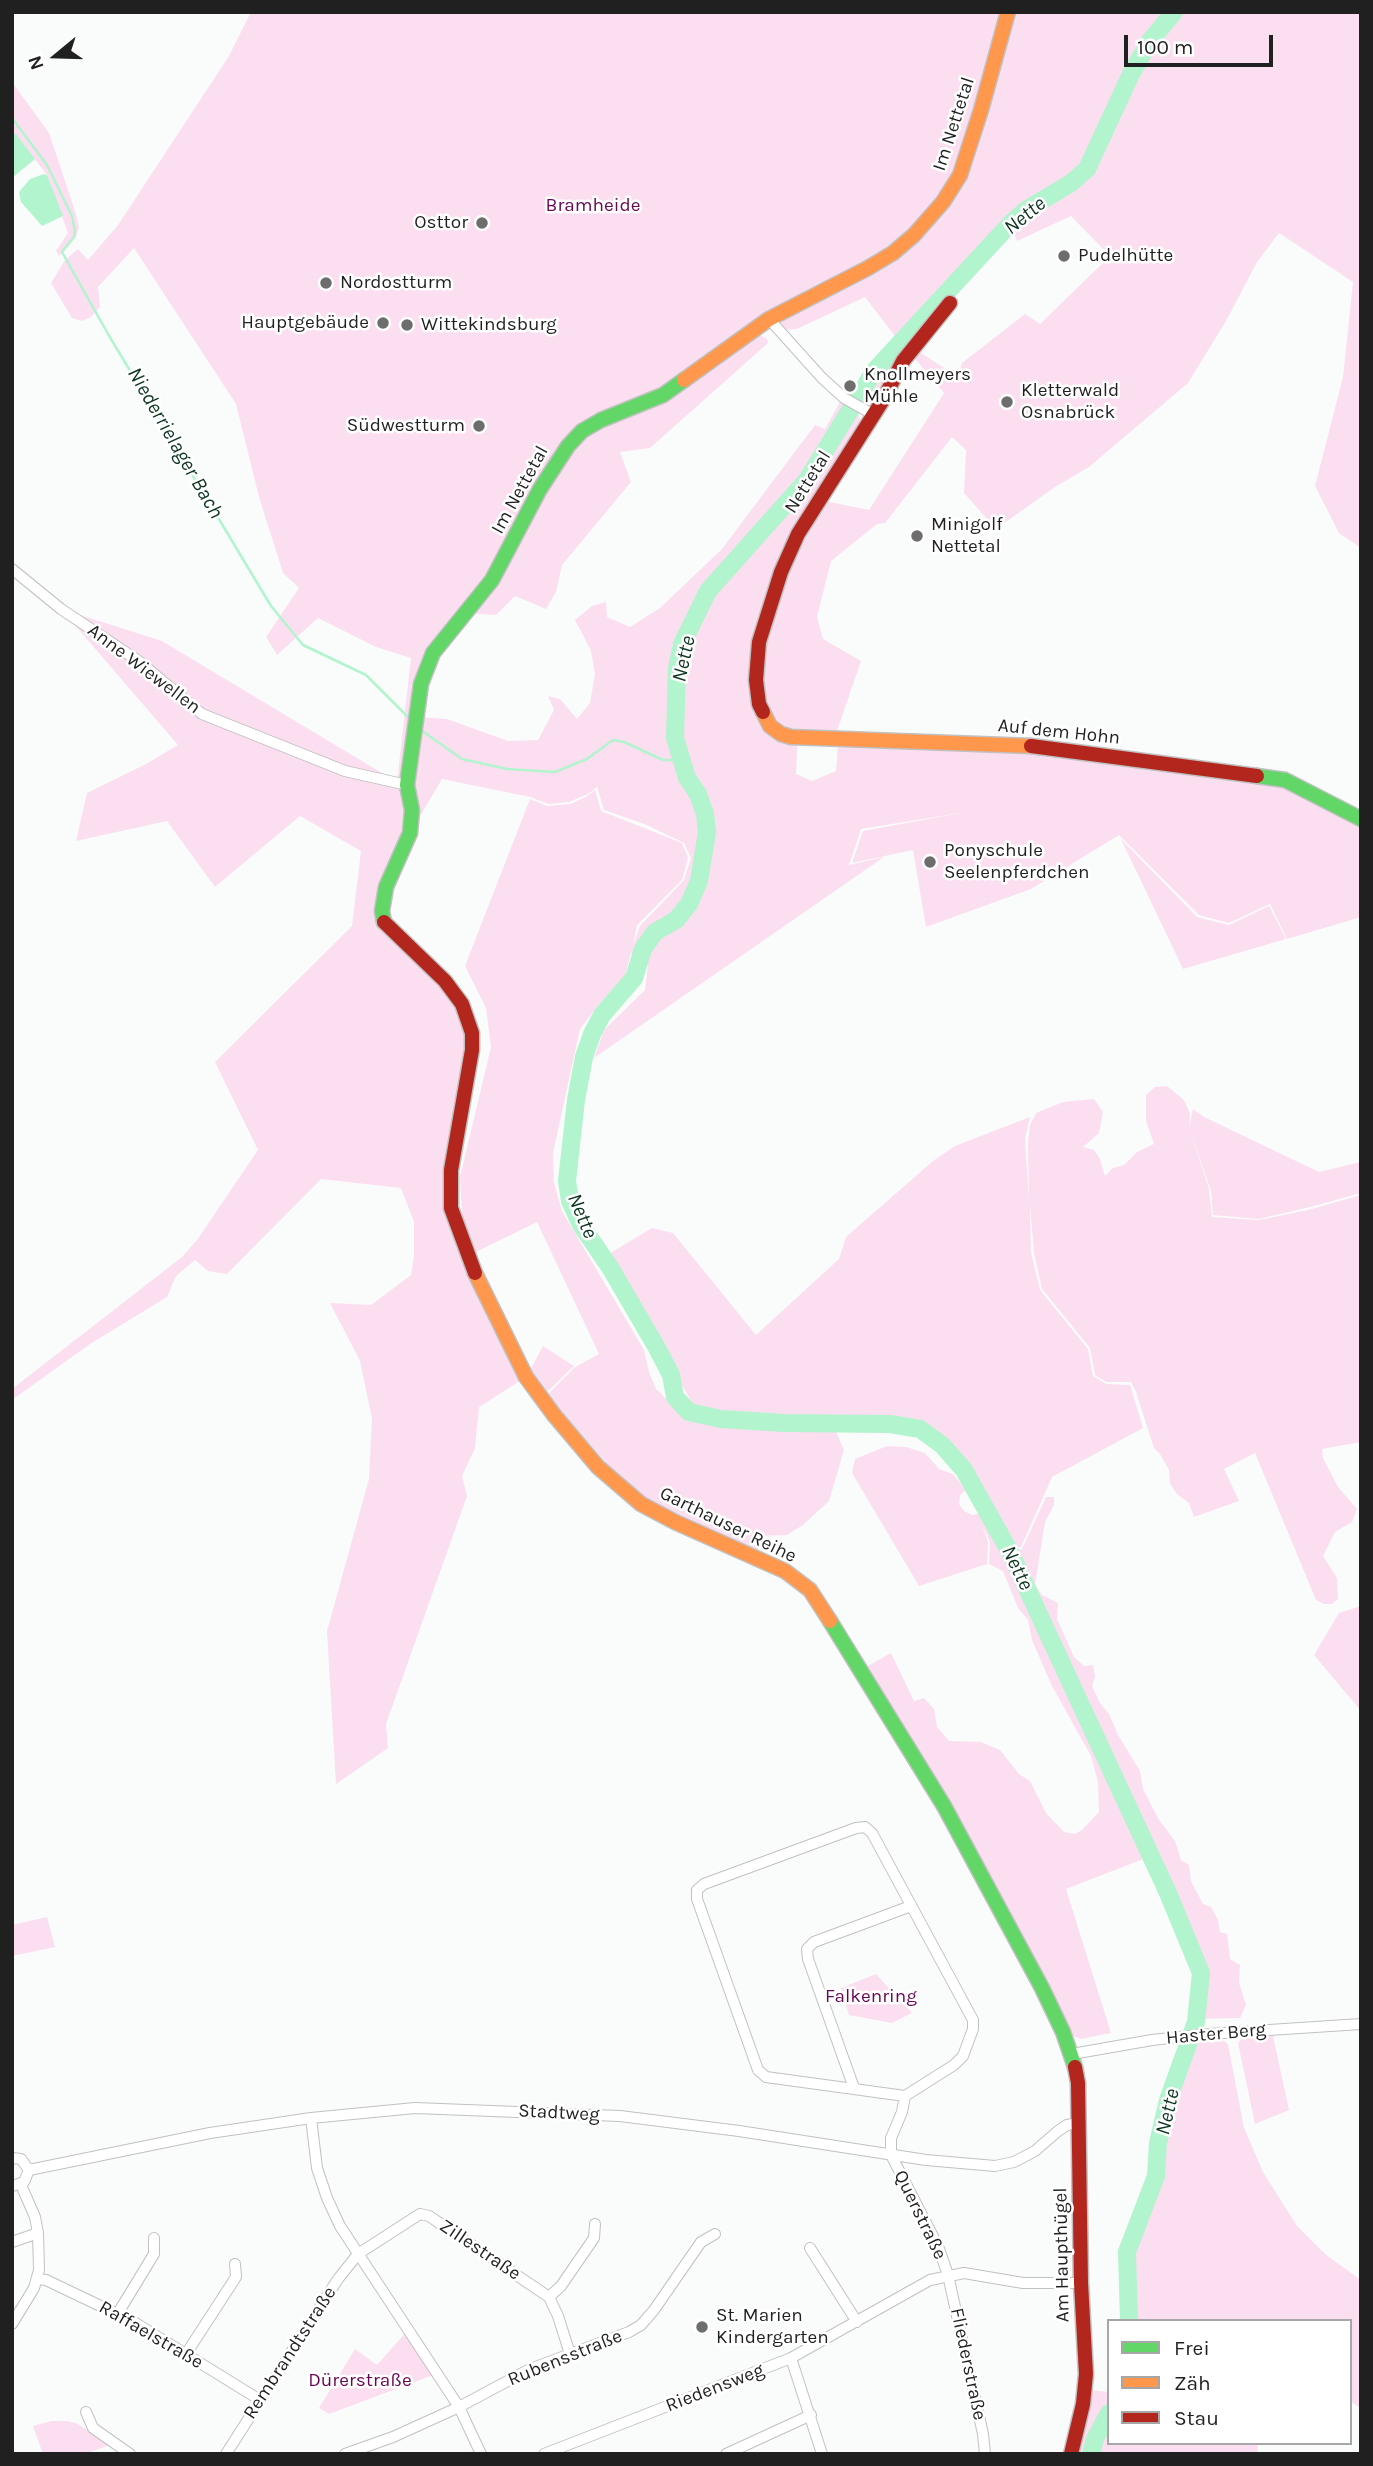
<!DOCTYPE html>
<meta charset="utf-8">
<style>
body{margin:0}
#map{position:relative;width:1373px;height:2466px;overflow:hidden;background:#fafcfb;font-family:Karla,sans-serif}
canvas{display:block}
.frame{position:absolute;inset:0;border:14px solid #1f201f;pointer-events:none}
.legend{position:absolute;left:1107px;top:2319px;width:245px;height:126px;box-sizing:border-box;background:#fff;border:2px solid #a5a6a5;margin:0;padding:9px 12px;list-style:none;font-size:21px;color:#1f201f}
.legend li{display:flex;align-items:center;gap:14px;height:35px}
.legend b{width:35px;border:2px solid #a5a6a5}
.north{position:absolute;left:21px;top:21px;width:70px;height:70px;-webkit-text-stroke:5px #fff;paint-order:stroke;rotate:251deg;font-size:19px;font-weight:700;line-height:28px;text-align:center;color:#1f201f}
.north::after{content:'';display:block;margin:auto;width:24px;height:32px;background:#1f201f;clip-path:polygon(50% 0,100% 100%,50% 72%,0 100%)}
.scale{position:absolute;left:1124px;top:35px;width:149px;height:32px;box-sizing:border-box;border:4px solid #1f201f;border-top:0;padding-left:9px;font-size:21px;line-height:24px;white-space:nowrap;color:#1f201f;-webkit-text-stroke:5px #fff;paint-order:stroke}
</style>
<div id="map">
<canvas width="1373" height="2466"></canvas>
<div class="frame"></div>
<ul class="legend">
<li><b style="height:9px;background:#63d668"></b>Frei</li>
<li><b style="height:9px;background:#ff974d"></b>Zäh</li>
<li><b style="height:9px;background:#b3261e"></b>Stau</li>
</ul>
<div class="north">N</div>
<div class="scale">100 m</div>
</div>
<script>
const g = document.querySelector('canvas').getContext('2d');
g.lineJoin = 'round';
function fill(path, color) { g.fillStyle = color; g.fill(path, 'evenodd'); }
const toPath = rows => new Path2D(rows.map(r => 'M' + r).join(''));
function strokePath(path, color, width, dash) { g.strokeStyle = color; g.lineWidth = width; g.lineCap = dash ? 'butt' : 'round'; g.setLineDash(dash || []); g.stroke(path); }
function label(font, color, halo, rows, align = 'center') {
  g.font = font + ' Karla,sans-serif'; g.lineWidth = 5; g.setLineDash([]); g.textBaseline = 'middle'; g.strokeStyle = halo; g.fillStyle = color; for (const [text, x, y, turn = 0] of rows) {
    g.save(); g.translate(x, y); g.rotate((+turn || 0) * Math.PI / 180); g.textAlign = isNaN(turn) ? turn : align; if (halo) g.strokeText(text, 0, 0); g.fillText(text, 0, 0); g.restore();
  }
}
const green = toPath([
 [251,12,1361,12,1361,548,1339,533,1315,486,1343,377,1353,282,1279,233,1257,262,1226,321,1188,383,1089,467,1055,487,996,529,964,493,966,450,952,437,885,523,877,524,831,561,817,617,823,639,861,661,836,734,798,731,796,774,812,781,836,771,838,745,1036,752,1280,785,1361,825,1361,917,1287,939,1270,904,1229,923,1199,915,1119,835,1031,889,926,927,913,850,852,863,863,831,966,812,861,829,849,865,884,857,594,1058,604,1030,645,990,648,964,631,953,625,976,600,1003,580,1029,553,1153,554,1183,562,1211,644,1350,649,1372,656,1389,687,1419,785,1428,834,1427,844,1450,829,1501,803,1525,787,1535,757,1536,759,1551,645,1499,616,1474,547,1395,575,1367,599,1354,537,1222,476,1252,462,1216,460,1177,491,1047,486,1008,465,966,530,799,547,806,570,804,586,797,595,790,601,811,682,843,688,858,682,880,637,925,633,945,640,926,684,880,691,858,684,843,647,825,604,810,597,787,588,794,569,802,548,804,530,797,442,779,410,833,382,911,445,981,468,1018,451,1208,527,1376,543,1346,574,1366,541,1398,526,1377,479,1407,475,1448,462,1476,467,1496,386,1724,388,1748,336,1784,327,1631,369,1479,372,1419,360,1361,330,1303,371,1305,411,1275,414,1256,414,1222,401,1188,321,1179,227,1274,208,1271,195,1260,176,1276,167,1297,90,1344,12,1400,12,1389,182,1257,197,1240,258,1150,215,1062,352,926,361,851,300,816,215,887,167,821,76,841,87,793,146,764,178,745,61,609,162,641,397,782,411,658,376,647,318,618,277,655,266,637,299,588,283,573,259,497,236,404,134,248,98,287,100,307,91,317,82,321,72,318,51,283,65,260,78,249,88,260,118,225,229,56],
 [1021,213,1010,224,1017,241,1071,216,1110,256,1040,324,1025,314,962,363,958,377,915,349,911,354,944,393,869,510,825,501,803,544,790,537,858,428,860,420,858,410,841,400,825,429,815,425,722,549,660,608,630,627,607,617,606,602,592,606,575,620,591,651,595,674,590,703,577,719,560,699,548,696,554,710,538,740,508,741,447,719,418,717,433,653,464,613,496,615,515,596,546,609,556,592,562,565,631,482,620,452,650,448,768,343,767,339,761,336,748,340,782,319,780,325,785,330,797,329,865,297,898,340,1008,220],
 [12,82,49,133,74,208,79,227,76,237,59,256,56,251,68,233,47,175,16,135,12,134],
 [1005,233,1007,239,948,301,875,400,865,404,862,403,878,373],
 [1121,839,1197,917,1229,925,1269,906,1286,939,1183,969],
 [1167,1086,1184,1100,1190,1114,1189,1128,1193,1109,1204,1117,1319,1172,1361,1162,1361,1193,1314,1206,1259,1219,1213,1215,1211,1191,1190,1131,1209,1189,1212,1217,1259,1220,1308,1210,1361,1195,1361,1442,1322,1449,1323,1458,1338,1487,1357,1509,1352,1522,1335,1532,1323,1556,1337,1578,1338,1599,1332,1604,1324,1604,1316,1600,1255,1453,1224,1469,1239,1501,1194,1517,1189,1503,1177,1494,1170,1484,1169,1470,1160,1454,1154,1448,1136,1392,1131,1382,1106,1382,1095,1375,1090,1348,1042,1289,1034,1253,1030,1204,1031,1252,1040,1290,1088,1349,1093,1376,1106,1384,1130,1385,1143,1428,1052,1477,1021,1547,1016,1548,979,1483,954,1450,931,1433,904,1422,704,1413,695,1408,607,1255,652,1228,673,1233,756,1335,839,1259,846,1237,933,1161,955,1146,1030,1117,1025,1139,1029,1199,1028,1143,1030,1125,1036,1113,1063,1102,1094,1099,1103,1112,1099,1133,1083,1147,1094,1150,1100,1159,1105,1176,1113,1168,1124,1165,1137,1152,1154,1144,1146,1121,1146,1095,1155,1087],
 [887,1446,906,1447,925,1453,939,1469,953,1474,966,1490,960,1495,959,1504,964,1511,972,1515,981,1513,986,1524,984,1525,989,1525,994,1528,1016,1550,1022,1549,1046,1497,1054,1497,1054,1505,1045,1522,1035,1585,1042,1595,1058,1603,1057,1619,1074,1657,1084,1666,1093,1665,1095,1677,1092,1686,1100,1703,1109,1714,1118,1735,1140,1771,1143,1789,1159,1820,1175,1841,1181,1860,1189,1865,1191,1881,1203,1904,1211,1907,1218,1920,1220,1932,1227,1934,1230,1959,1240,1965,1239,1983,1246,2005,1240,2018,1193,2019,1197,1974,1165,1896,1146,1858,1066,1889,1111,2033,1081,2039,1070,2035,866,1667,891,1653,914,1701,924,1698,934,1709,937,1727,949,1741,981,1742,1000,1750,1019,1774,1030,1781,1046,1813,1064,1832,1075,1834,1082,1830,1099,1812,1098,1782,1091,1756,1052,1686,1032,1640,1028,1620,1018,1608,1003,1571,989,1564,990,1542,982,1525,988,1542,987,1564,919,1586,852,1473,855,1459],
 [1361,1606,1360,1629,1361,1711,1314,1655,1339,1613],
 [47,1917,55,1947,12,1956,12,1925],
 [876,1974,912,2013,892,2023,849,2015,841,1988],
 [1273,2036,1289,2110,1255,2124,1238,2043,1242,2038],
 [1224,2041,1228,2044,1244,2128,1263,2172,1297,2226,1325,2254,1361,2280,1361,2408,1350,2401,1350,2321,1126,2321,1123,2248,1151,2175,1152,2153,1162,2108,1185,2043],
 [407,2331,436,2374,329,2414,319,2408,355,2349,377,2365],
 [1090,2390,1109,2392,1109,2443,1258,2443,1257,2454,1077,2454],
 [51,2421,68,2421,78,2424,110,2445,84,2454,43,2454,33,2426]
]);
const water = toPath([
 [12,134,16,134,35,159,12,178],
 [44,174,47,175,63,216,42,226,21,202,19,192,30,179]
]);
const stream = toPath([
 [12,118,47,165,72,216,75,231,74,237,62,252,108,334,271,606,303,645,366,675,411,720],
 [421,730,462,759,507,769,555,772,587,759,613,740,624,742,663,760,680,760]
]);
const river = toPath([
 [1129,2321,1127,2252,1156,2176,1158,2143,1168,2100,1196,2022,1201,1973,1168,1893,1011,1554,964,1470,942,1445,920,1429,890,1424,784,1423,721,1419,689,1412,675,1397,671,1375,657,1348,611,1269,581,1225,570,1201,567,1181,576,1100,584,1057,592,1034,602,1015,634,978,643,949,655,932,676,920,689,904,699,881,707,832,705,814,698,794,687,778,675,738,677,668,682,644,708,591,807,480,875,370,1010,224,1026,210,1071,183,1087,169,1131,74,1150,41,1174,12],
 [1091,2454,1095,2439,1109,2413]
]);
const street = toPath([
 [769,319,822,378,844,398,874,415],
 [12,569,61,609,140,662,202,714,345,771,407,785],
 [1072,2054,1152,2040,1208,2034,1361,2024],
 [854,2088,808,1959,807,1949,814,1942,911,1906],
 [905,2096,954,2065,963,2056,973,2029,973,2020,872,1833,865,1827,856,1828,704,1884,697,1890,697,1899,758,2070,766,2077,905,2096,902,2112,891,2138,891,2155,938,2246,948,2275,983,2434,985,2454],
 [311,2118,317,2168,327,2198,340,2226,459,2407,481,2454],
 [12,2158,21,2159,29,2170,24,2182,12,2186],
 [29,2170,210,2133,311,2118,415,2108,620,2116,739,2131,926,2160,995,2166,1014,2162,1035,2151,1058,2131,1067,2125,1079,2123],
 [12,2242,38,2233],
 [810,2248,857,2322],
 [38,2279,46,2280,134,2322,260,2400],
 [549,2297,561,2286,594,2238,595,2224],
 [118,2313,154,2254,154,2238],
 [12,2324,34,2288,39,2270,38,2233,35,2217,21,2185],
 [186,2354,236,2277,235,2264],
 [791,2358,822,2454],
 [86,2412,93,2428,130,2454],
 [226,2454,338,2279,358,2254,420,2214,429,2216,549,2297,558,2316,570,2354],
 [345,2454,393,2437,459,2407,530,2369,629,2332,641,2325,654,2310,701,2242,715,2234],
 [544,2454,791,2358,930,2280,964,2273,1023,2283,1081,2283],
 [726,2454,811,2415]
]);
const fast = toPath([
 [1257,776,1285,780,1361,819],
 [384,922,382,911,386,887,410,833,412,810,407,785,421,684,433,653,492,580,540,489,568,446,582,431,601,420,663,395,684,380],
 [830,1621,944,1806,1042,1988,1063,2032,1075,2067]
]);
const slow = toPath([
 [684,380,769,319,868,268,893,253,914,235,943,202,960,175,981,110,1008,12],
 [763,712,770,726,781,734,791,737,1031,746],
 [475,1273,526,1377,554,1415,598,1467,641,1504,675,1522,785,1571,810,1590,830,1621]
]);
const jam = toPath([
 [763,712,759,704,756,680,759,642,781,572,798,534,883,400,903,361,950,303],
 [1031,746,1257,776],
 [384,922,445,981,462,1004,472,1033,472,1050,451,1170,451,1208,475,1273],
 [1071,2454,1083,2404,1086,2374,1081,2283,1078,2083,1075,2067]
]);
const markers = [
 [482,223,7,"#6c6d6c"],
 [1064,256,7,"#6c6d6c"],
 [326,283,7,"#6c6d6c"],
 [383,323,7,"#6c6d6c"],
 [407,325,7,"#6c6d6c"],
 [850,386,7,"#6c6d6c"],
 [1007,402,7,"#6c6d6c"],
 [479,426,7,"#6c6d6c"],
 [917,536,7,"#6c6d6c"],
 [930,862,7,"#6c6d6c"],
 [702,2327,7,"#6c6d6c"]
];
const streetNames = [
 ["Im Nettetal",954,124,-72],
 ["Nettetal",808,482,-58],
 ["Im Nettetal",520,490,-61],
 ["Anne Wiewellen",144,669,37],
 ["Auf dem Hohn",1059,732,6],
 ["Garthauser Reihe",728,1525,26],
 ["Haster Berg",1216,2034,-5],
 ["Stadtweg",559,2113,3],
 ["Querstraße",920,2215,64],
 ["Zillestraße",480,2250,34],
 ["Am Haupthügel",1062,2255,-91],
 ["Raffaelstraße",151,2335,30],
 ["Rembrandtstraße",290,2353,-57],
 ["Rubensstraße",565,2358,-22],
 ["Fliederstraße",968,2364,78],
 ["Riedensweg",715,2388,-21]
];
const parkNames = [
 ["Bramheide",593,206],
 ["Falkenring",871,1997],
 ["Dürerstraße",360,2381]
];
const poiNames = [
 ["Osttor",468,223,"right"],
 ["Pudelhütte",1078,256],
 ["Nordostturm",340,283],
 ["Hauptgebäude",369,323,"right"],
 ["Wittekindsburg",421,325],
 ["Knollmeyers",864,375],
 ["Mühle",864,397],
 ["Kletterwald",1021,391],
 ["Osnabrück",1021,413],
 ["Südwestturm",465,426,"right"],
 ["Minigolf",931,525],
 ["Nettetal",931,547],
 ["Ponyschule",944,851],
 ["Seelenpferdchen",944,873],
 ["St. Marien",716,2316],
 ["Kindergarten",716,2338]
];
const waterNames = [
 ["Nette",1025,216,-39],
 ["Niederrielager Bach",175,443,60],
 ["Nette",684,659,-78],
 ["Nette",582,1216,67],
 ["Nette",1017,1568,64],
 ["Nette",1168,2112,-77]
];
fill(green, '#fcdef1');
fill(water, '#b1f4cd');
strokePath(stream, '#b1f4cd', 2.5);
strokePath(river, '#b1f4cd', 18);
strokePath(street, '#c0c1c0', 12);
strokePath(fast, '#c0c1c0', 17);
strokePath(slow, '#c0c1c0', 17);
strokePath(jam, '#c0c1c0', 17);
strokePath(street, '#fefffe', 10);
strokePath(fast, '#63d668', 14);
strokePath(slow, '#ff974d', 14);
strokePath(jam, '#b3261e', 14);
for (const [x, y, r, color] of markers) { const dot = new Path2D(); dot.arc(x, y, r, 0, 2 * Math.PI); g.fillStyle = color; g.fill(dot); strokePath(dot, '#fff', 2.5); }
label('19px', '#1f201f', '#fff', streetNames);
label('19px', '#6a0555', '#fff', parkNames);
label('19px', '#1f201f', '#fff', poiNames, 'left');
label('italic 21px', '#0d3621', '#fff', waterNames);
</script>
